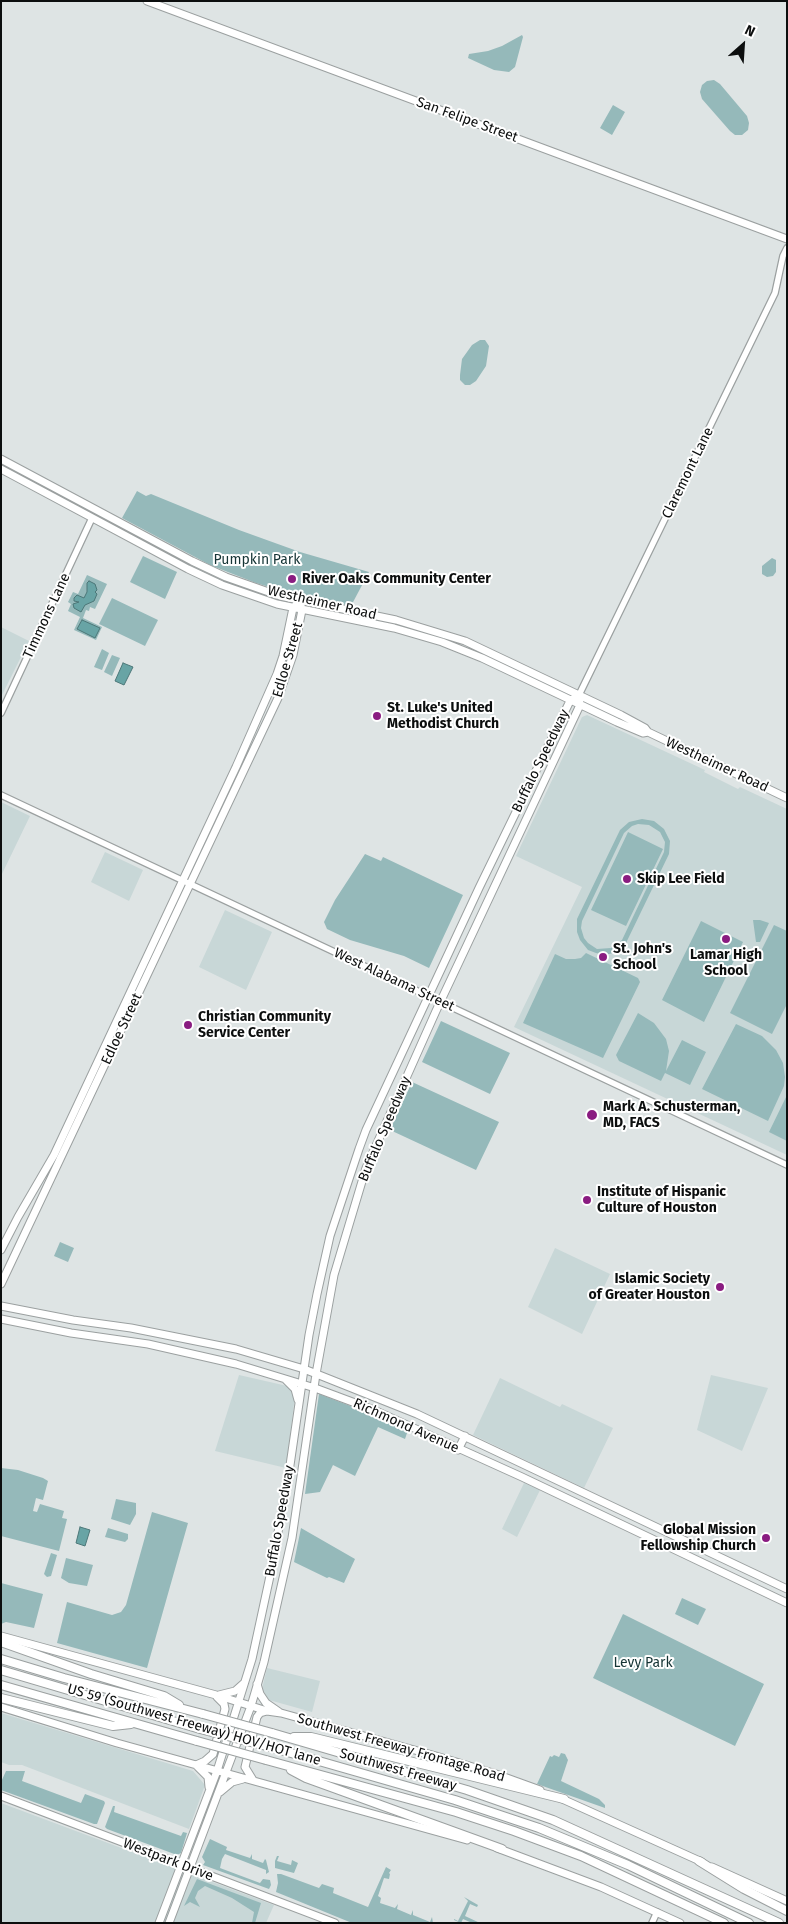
<!DOCTYPE html>
<style>
body{margin:0}
#map{position:relative;width:788px;height:1924px;overflow:hidden;background:#dee4e4;font-family:"Fira Sans",sans-serif}
canvas{display:block}
.frame{position:absolute;inset:0;border:2px solid #0c0e0e;pointer-events:none}
.north{position:absolute;left:718px;top:20px;width:50px;height:50px;-webkit-text-stroke:4px #fff;paint-order:stroke;rotate:26deg;font-size:14px;font-weight:700;line-height:20px;text-align:center;color:#0c0e0e}
.north::after{content:'';display:block;margin:auto;width:18px;height:22px;background:#0c0e0e;clip-path:polygon(50% 0,100% 100%,50% 72%,0 100%)}
</style>
<div id="map">
<canvas width="788" height="1924"></canvas>
<div class="frame"></div>
<div class="north">N</div>
</div>
<script>
const g = document.querySelector('canvas').getContext('2d');
g.lineJoin = 'round';
function fill(path, color) { g.fillStyle = color; g.fill(path, 'evenodd'); }
const toPath = rows => new Path2D(rows.map(r => 'M' + r).join(''));
function strokePath(path, color, width, dash) { g.strokeStyle = color; g.lineWidth = width; g.lineCap = dash ? 'butt' : 'round'; g.setLineDash(dash || []); g.stroke(path); }
function label(font, color, halo, rows, align = 'center') {
  g.font = font + ' "Fira Sans",sans-serif'; g.lineWidth = 4; g.setLineDash([]); g.textBaseline = 'middle'; g.strokeStyle = halo; g.fillStyle = color; for (const [text, x, y, turn = 0] of rows) {
    g.save(); g.translate(x, y); g.rotate((+turn || 0) * Math.PI / 180); g.textAlign = isNaN(turn) ? turn : align; if (halo) g.strokeText(text, 0, 0); g.fillText(text, 0, 0); g.restore();
  }
}
const built = toPath([
 [1,627,29,641,1,697],
 [587,715,705,770,704,772,738,789,740,787,787,809,787,1155,514,1027,582,887,516,856,582,717],
 [1,802,30,816,1,876],
 [105,852,143,870,129,901,91,882],
 [225,910,272,932,246,990,199,967],
 [555,1248,610,1274,582,1334,528,1307],
 [239,1375,296,1388,286,1468,215,1451],
 [711,1375,768,1388,742,1451,697,1430],
 [500,1378,560,1407,562,1404,613,1428,584,1488,473,1435],
 [524,1483,540,1490,517,1537,502,1529],
 [267,1668,320,1681,312,1712,269,1700,262,1689],
 [1,1713,193,1771,205,1785,189,1829,22,1765,9,1765,1,1762],
 [1,1803,274,1905,266,1923,1,1923]
]);
const green = toPath([
 [522,35,523,37,515,67,509,72,494,70,468,58,469,54,488,51,502,46],
 [714,80,720,84,747,116,749,123,748,130,742,135,735,135,730,131,702,99,700,92,702,85,707,81],
 [613,105,625,112,612,135,600,128],
 [480,340,485,340,489,346,486,366,476,381,470,385,465,385,460,380,460,375,462,359,472,345],
 [137,491,146,496,151,494,239,530,300,552,369,572,352,604,346,605,299,596,256,583,210,565,122,518],
 [143,556,177,572,165,599,130,582],
 [772,558,776,560,776,572,773,576,767,577,762,574,762,566],
 [87,575,107,584,95,609,90,607,89,611,86,610,83,618,102,627,96,640,74,630,80,617,68,611,71,604,68,602,73,592,78,594],
 [112,598,158,620,145,646,99,624],
 [102,649,109,653,102,670,94,667],
 [112,655,120,658,112,676,104,672],
 [642,819,654,821,664,829,670,841,669,854,626,943,621,949,613,953,605,955,596,953,588,950,580,940,577,932,577,919,620,830,629,822],
 [638,824,649,825,660,832,665,842,664,852,622,940,611,948,597,949,588,943,584,938,581,928,582,921,624,833,632,826],
 [628,832,663,849,626,926,591,910],
 [365,854,381,861,383,857,463,895,429,968,404,956,350,940,327,929,324,922,335,900],
 [753,920,760,920,769,923,760,942,756,942],
 [701,921,743,942,704,1022,662,1000],
 [774,925,787,931,787,1004,772,1034,730,1013],
 [586,953,638,978,640,982,603,1058,523,1023,555,954,566,959,575,959,581,958],
 [638,1013,654,1023,666,1039,669,1051,666,1071,682,1040,706,1052,690,1085,665,1073,661,1081,619,1061,616,1055],
 [441,1021,510,1053,490,1094,422,1062],
 [736,1024,762,1036,776,1050,783,1063,785,1077,784,1086,768,1121,702,1089],
 [412,1082,499,1122,476,1170,390,1130],
 [787,1095,787,1141,769,1132],
 [60,1242,74,1248,68,1262,54,1256],
 [319,1394,369,1413,408,1430,405,1439,378,1427,355,1476,333,1465,320,1492,305,1494],
 [1,1468,18,1470,43,1478,48,1481,43,1500,36,1498,33,1511,37,1512,40,1504,64,1511,62,1518,67,1519,59,1551,1,1536],
 [116,1499,136,1503,136,1514,130,1525,111,1519],
 [152,1512,188,1523,147,1668,57,1643,67,1602,112,1615,121,1612,126,1605],
 [108,1528,128,1534,128,1539,125,1542,105,1537],
 [301,1528,355,1559,344,1583,329,1577,327,1578,294,1562],
 [51,1553,57,1555,51,1576,47,1577,44,1574],
 [66,1558,93,1565,87,1586,69,1583,61,1578],
 [1,1583,43,1594,34,1628,6,1622,1,1624],
 [682,1598,706,1609,698,1625,675,1614],
 [623,1614,764,1684,735,1746,593,1678],
 [561,1753,565,1754,568,1760,561,1781,599,1799,605,1805,605,1808,537,1784,550,1756,552,1757,554,1755,559,1757],
 [6,1771,25,1771,22,1781,81,1803,85,1794,104,1801,105,1803,97,1824,94,1824,1,1790,1,1782],
 [113,1806,115,1806,114,1812,181,1836,183,1832,187,1833,181,1853,177,1855,107,1829,105,1827],
 [210,1839,227,1847,226,1850,250,1858,252,1854,252,1859,263,1863,265,1859,266,1860,269,1872,266,1874,266,1870,225,1854,222,1859,220,1868,260,1883,263,1879,270,1880,271,1885,269,1889,203,1865,205,1862,202,1857],
 [277,1856,279,1856,277,1861,291,1865,292,1860,298,1863,294,1873,275,1868,275,1861],
 [386,1867,391,1870,389,1873,390,1874,389,1879,384,1878,378,1896,381,1898,380,1903,395,1908,398,1904,397,1909,411,1915,413,1910,413,1915,430,1922,432,1917,433,1923,352,1923,276,1892,278,1883,277,1874,281,1874,319,1888,322,1884,334,1888,333,1893,368,1907],
 [197,1879,261,1903,255,1923,252,1923,254,1912,232,1898,205,1886,198,1891,195,1898,200,1907,190,1902,184,1906],
 [464,1897,478,1905,477,1907,470,1904,465,1916,480,1923,472,1923,463,1919,461,1923,454,1920,454,1919,458,1921,468,1901]
]);
const water = toPath([
 [89,581,95,584,97,590,95,592,97,594,94,601,85,605,81,612,74,608,73,604,79,602,74,601,74,598,77,595,84,598,87,592,87,583,89,581],
 [82,620,100,628,95,638,77,629,82,620],
 [123,663,133,667,124,685,115,681,123,663],
 [80,1527,90,1530,85,1546,76,1543,80,1527]
]);
const minor = toPath([
 [579,695,775,293,783,256,787,248],
 [1,713,92,518],
 [1,795,787,1165],
 [652,1923,657,1912]
]);
const major = toPath([
 [147,1,787,239],
 [1,459,192,561,226,577,280,596,396,620,465,641,621,715,645,728,648,732,787,798],
 [1,469,188,569,222,585,277,604,394,628,442,642,482,658,617,722,643,733,648,732],
 [1,1250,18,1217,54,1155,236,767,277,674,283,656,293,608,300,601],
 [1,1284,278,698,293,655,302,610,300,601],
 [1,1306,73,1320,131,1328,236,1349,304,1369,417,1414,787,1589],
 [1,1319,71,1333,148,1344,236,1364,315,1388,374,1410,522,1477,787,1603],
 [286,1380,295,1389,298,1400],
 [458,1450,465,1436],
 [1,1636,216,1695,267,1711,281,1713,436,1756,493,1773,540,1790],
 [257,1684,260,1694,266,1703,279,1712],
 [219,1695,235,1691,244,1683],
 [1,1707,117,1743,467,1840],
 [196,1765,205,1761,213,1754,225,1709,224,1704,217,1697],
 [198,1767,208,1777,209,1787],
 [253,1780,245,1767,257,1717,260,1713,267,1711],
 [220,1792,232,1782,243,1779],
 [1,1796,335,1923],
 [560,1798,702,1862],
 [497,1848,601,1887,680,1923],
 [712,1867,787,1901],
 [159,1923,217,1771,252,1659,270,1576,289,1472,309,1335,317,1294,330,1236,359,1149,366,1130,479,888,568,705,570,701,579,695],
 [169,1923,251,1706,264,1662,292,1538,316,1374,334,1275,366,1168,436,1011,580,705,579,695]
]);
const highway = toPath([
 [1,1642,91,1674,164,1696,179,1705],
 [1,1659,64,1678,203,1714],
 [1,1670,200,1729],
 [1,1685,197,1741],
 [1,1698,113,1726,131,1724],
 [272,1733,467,1790,553,1820,779,1923],
 [294,1737,311,1737,564,1799],
 [270,1747,455,1800,539,1828,628,1865,749,1923],
 [266,1760,456,1812,514,1831,581,1856,724,1923],
 [291,1770,306,1778,502,1849],
 [699,1861,744,1889,787,1911]
]);
const highwayBridge = toPath([
 [203,1714,272,1733],
 [200,1729,270,1747],
 [197,1741,266,1760]
]);
const markers = [
 [292,579,5,"#8a1c81"],
 [377,716,5,"#8a1c81"],
 [627,879,5,"#8a1c81"],
 [726,939,5,"#8a1c81"],
 [603,957,5,"#8a1c81"],
 [188,1025,5,"#8a1c81"],
 [592,1115,6,"#8a1c81"],
 [587,1200,5,"#8a1c81"],
 [720,1287,5,"#8a1c81"],
 [766,1538,5,"#8a1c81"]
];
const streetNames = [
 ["San Felipe Street",467,120,20],
 ["Claremont Lane",688,473,-64],
 ["Westheimer Road",322,603,13],
 ["Timmons Lane",47,616,-65],
 ["Edloe Street",288,660,-74],
 ["Buffalo Speedway",541,761,-64],
 ["Westheimer Road",717,765,25],
 ["West Alabama Street",394,980,25],
 ["Edloe Street",122,1029,-65],
 ["Buffalo Speedway",385,1129,-67],
 ["Richmond Avenue",406,1426,24],
 ["Buffalo Speedway",280,1521,-80],
 ["US 59 (Southwest Freeway) HOV/HOT lane",194,1725,16],
 ["Southwest Freeway Frontage Road",401,1748,16],
 ["Southwest Freeway",398,1770,16],
 ["Westpark Drive",168,1860,21]
];
const parkNames = [
 ["Pumpkin Park",257,560],
 ["Levy Park",643,1663]
];
const poiNames = [
 ["River Oaks Community Center",302,579],
 ["St. Luke's United",387,708],
 ["Methodist Church",387,724],
 ["Skip Lee Field",637,879],
 ["St. John's",613,949],
 ["School",613,965],
 ["Lamar High",726,955,"center"],
 ["School",726,971,"center"],
 ["Christian Community",198,1017],
 ["Service Center",198,1033],
 ["Mark A. Schusterman,",603,1107],
 ["MD, FACS",603,1123],
 ["Institute of Hispanic",597,1192],
 ["Culture of Houston",597,1208],
 ["Islamic Society",710,1279,"right"],
 ["of Greater Houston",710,1295,"right"],
 ["Global Mission",756,1530,"right"],
 ["Fellowship Church",756,1546,"right"]
];
fill(built, '#c8d7d7');
fill(green, '#95b9ba');
fill(water, '#68a4a5');
strokePath(water, '#4c7778', 1);
strokePath(minor, '#9ba0a0', 8);
strokePath(major, '#9ba0a0', 9);
strokePath(highway, '#9ba0a0', 10);
strokePath(minor, '#fff', 5.5);
strokePath(major, '#fff', 7);
strokePath(highway, '#fff', 8);
strokePath(highwayBridge, '#9ba0a0', 10, []);
strokePath(highwayBridge, '#fff', 8);
for (const [x, y, r, color] of markers) { const dot = new Path2D(); dot.arc(x, y, r, 0, 2 * Math.PI); g.fillStyle = color; g.fill(dot); strokePath(dot, '#fff', 2); }
label('14px', '#0c0e0e', '#fff', streetNames);
label('14px', '#153435', '#fff', parkNames);
label('bold 14px', '#0c0e0e', '#fff', poiNames, 'left');
</script>
